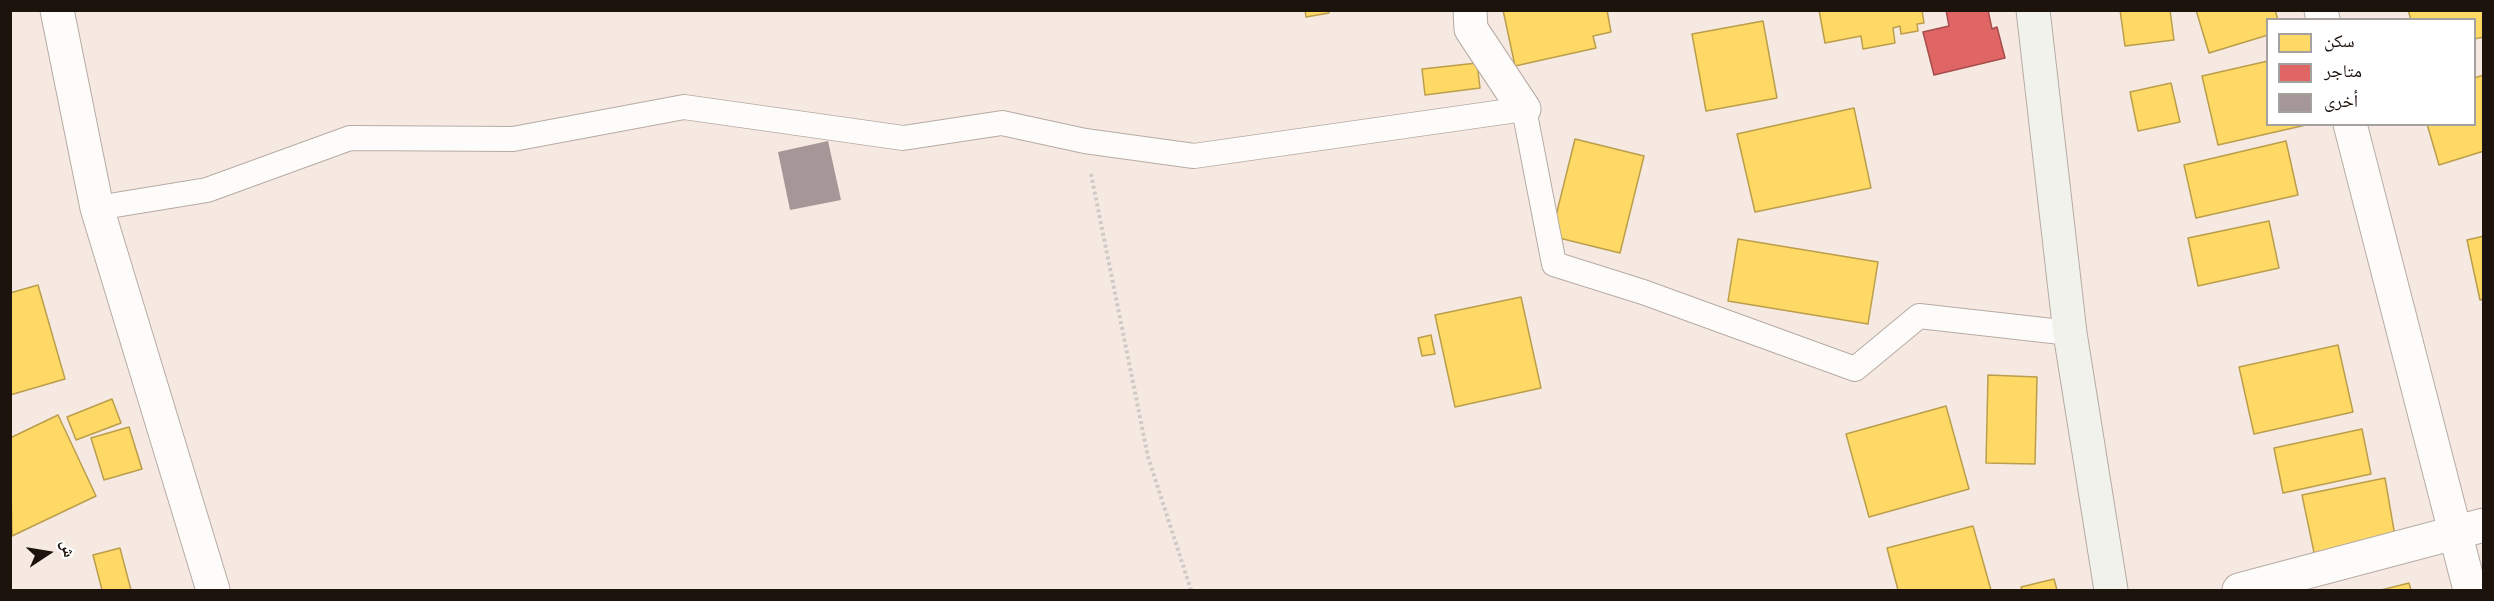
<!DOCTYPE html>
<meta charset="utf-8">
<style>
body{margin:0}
#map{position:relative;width:2494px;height:601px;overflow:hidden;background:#f6e9e1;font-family:Georgia,"Noto Naskh Arabic",serif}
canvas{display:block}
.frame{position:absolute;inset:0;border:12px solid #1d130d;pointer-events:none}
.legend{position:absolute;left:2266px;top:18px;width:210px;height:108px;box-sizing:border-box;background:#fff;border:2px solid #a5a19e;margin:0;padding:8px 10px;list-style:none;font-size:18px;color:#1d130d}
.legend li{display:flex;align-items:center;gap:12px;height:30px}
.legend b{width:30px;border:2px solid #a5a19e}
.north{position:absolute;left:18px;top:523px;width:60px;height:60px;-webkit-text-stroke:4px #fff;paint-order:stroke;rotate:78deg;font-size:16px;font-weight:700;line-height:24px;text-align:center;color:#1d130d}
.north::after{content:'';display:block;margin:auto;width:21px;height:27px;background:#1d130d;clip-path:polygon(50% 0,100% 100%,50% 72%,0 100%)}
</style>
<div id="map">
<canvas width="2494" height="601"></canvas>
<div class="frame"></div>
<ul class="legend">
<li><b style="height:16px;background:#ffd966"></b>سكن</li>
<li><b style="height:16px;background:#e06666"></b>متاجر</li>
<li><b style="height:16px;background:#a59697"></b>أخرى</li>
</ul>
<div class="north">ش</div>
</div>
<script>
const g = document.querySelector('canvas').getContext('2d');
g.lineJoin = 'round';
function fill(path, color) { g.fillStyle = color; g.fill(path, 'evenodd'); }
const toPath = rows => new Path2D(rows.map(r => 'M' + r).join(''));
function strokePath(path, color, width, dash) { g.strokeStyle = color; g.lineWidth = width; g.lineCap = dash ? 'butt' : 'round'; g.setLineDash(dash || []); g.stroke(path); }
const homes = toPath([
 [1305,10,1329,10,1329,13,1306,17,1305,10],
 [1503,10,1607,10,1611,32,1593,36,1596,48,1515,66,1503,10],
 [1819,10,1922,10,1924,23,1917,24,1918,31,1901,34,1900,26,1893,28,1895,43,1863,49,1861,36,1825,43,1819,10],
 [2120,10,2170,10,2174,40,2125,46,2120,10],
 [2196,10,2275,10,2278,20,2268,20,2268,35,2209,53,2196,10],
 [2408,10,2484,10,2484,37,2474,39,2474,20,2411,20,2408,10],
 [1763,21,1777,98,1706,111,1692,34,1763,21],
 [2268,61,2268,124,2306,125,2218,145,2202,76,2268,61],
 [1477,63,1480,88,1425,95,1422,69,1477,63],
 [2484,75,2484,151,2439,165,2427,124,2474,124,2474,78,2484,75],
 [2171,83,2180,122,2138,131,2130,92,2171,83],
 [1854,108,1871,188,1755,212,1737,134,1854,108],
 [1575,139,1644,156,1620,253,1551,236,1575,139],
 [2286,141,2298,195,2196,218,2184,165,2286,141],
 [2269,221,2279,268,2198,286,2188,238,2269,221],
 [2484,236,2484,299,2480,300,2467,240,2484,236],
 [1738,239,1878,262,1868,324,1728,301,1738,239],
 [38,285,65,379,10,395,10,293,38,285],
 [1521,297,1541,388,1455,407,1435,315,1521,297],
 [1431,335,1435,354,1422,356,1418,338,1431,335],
 [2338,345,2353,412,2254,434,2239,367,2338,345],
 [1988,375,2037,377,2035,464,1986,463,1988,375],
 [112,399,121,423,76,440,67,417,112,399],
 [1946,406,1969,489,1869,517,1846,434,1946,406],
 [58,415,96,496,12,536,10,438,58,415],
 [129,427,142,469,104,480,91,438,129,427],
 [2362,429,2371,474,2283,493,2274,448,2362,429],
 [2385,478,2396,542,2316,562,2302,495,2385,478],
 [1973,526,1991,590,1898,590,1887,548,1973,526],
 [120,548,131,590,102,590,93,555,120,548],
 [2054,579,2057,590,2022,590,2021,587,2054,579],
 [2409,583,2411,590,2381,590,2409,583]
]);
const shops = toPath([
 [1946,10,1988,10,1992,29,1997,27,2005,58,1934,75,1923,32,1949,26,1946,10]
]);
const building = toPath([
 [828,141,841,200,790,210,778,152]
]);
const path = toPath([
 [1091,174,1148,457,1191,590]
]);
const lane = toPath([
 [97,208,207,190,350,138,513,139,684,107,903,138,1002,123,1085,141,1194,156,1524,109,1554,264,1643,292,1855,369,1919,316,2070,333]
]);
const street = toPath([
 [57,10,97,208,213,590],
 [1470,10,1471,29,1524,109],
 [2321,10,2323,20],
 [2350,124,2470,590],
 [2239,590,2484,525]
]);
const secondary = toPath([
 [2033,10,2070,333,2111,590]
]);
fill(homes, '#ffd966');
strokePath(homes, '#bb9e4b', 1.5);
fill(shops, '#e06666');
strokePath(shops, '#a64d4b', 1.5);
fill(building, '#a59697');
strokePath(lane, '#b6aba4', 26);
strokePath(street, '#b6aba4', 35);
strokePath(secondary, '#b6aba4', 35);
strokePath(path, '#cfcac7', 4, [3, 3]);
strokePath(lane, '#fefcfa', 24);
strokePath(street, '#fefcfa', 33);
strokePath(secondary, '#f2f2ed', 33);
</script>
